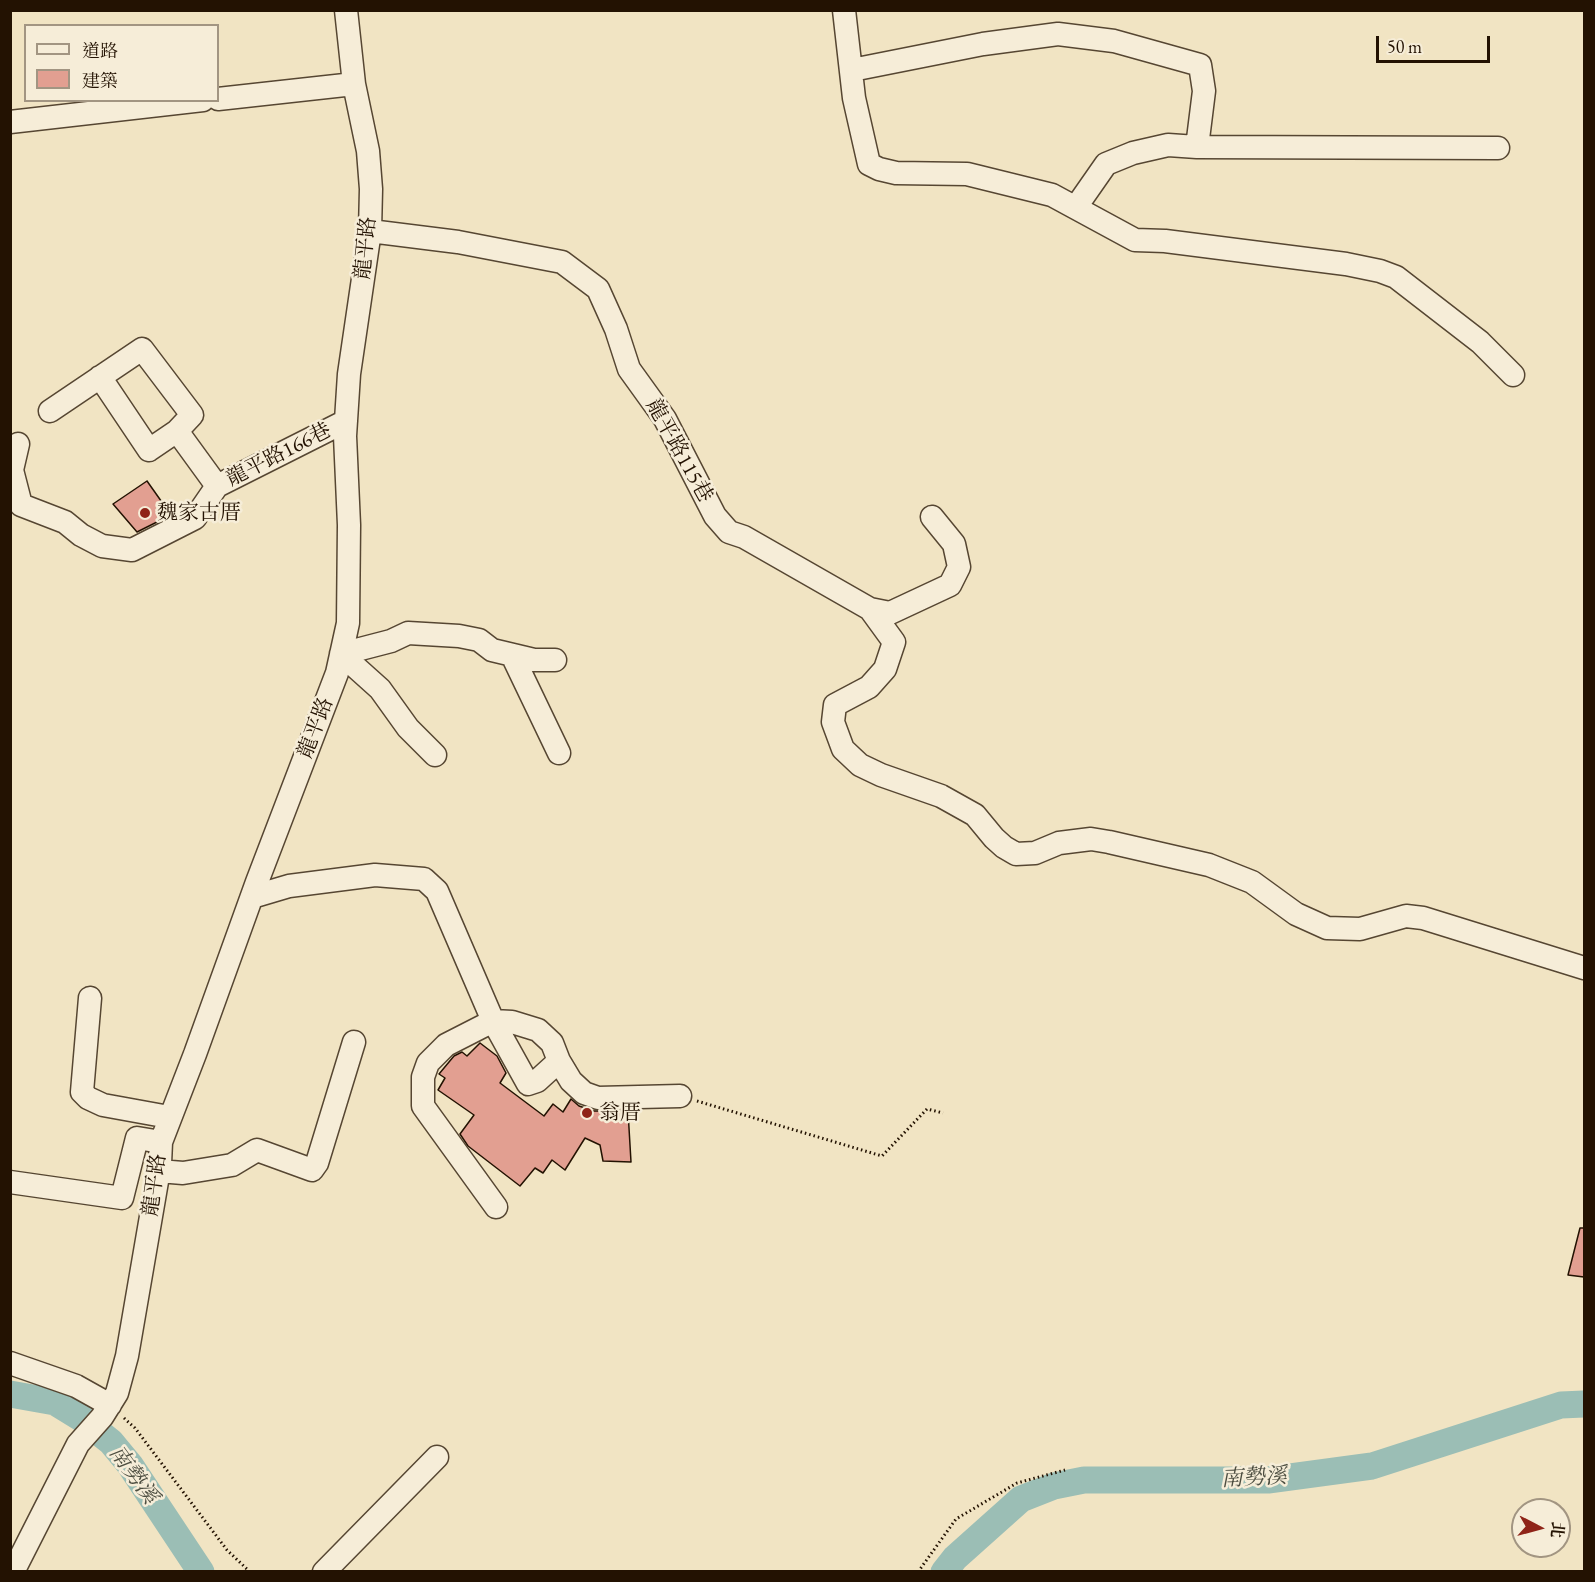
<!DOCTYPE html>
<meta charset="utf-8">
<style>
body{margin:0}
#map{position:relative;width:1595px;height:1582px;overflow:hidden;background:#f1e4c3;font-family:"EB Garamond","Noto Serif TC",serif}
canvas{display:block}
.frame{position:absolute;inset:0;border:12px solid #231202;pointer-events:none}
.legend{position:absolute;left:24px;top:24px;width:195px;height:78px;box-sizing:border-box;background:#f6edd8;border:2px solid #a29582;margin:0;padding:8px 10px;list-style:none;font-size:18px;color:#231202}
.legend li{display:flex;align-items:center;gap:12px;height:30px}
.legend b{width:30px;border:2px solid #a29582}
.north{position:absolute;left:1511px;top:1498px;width:60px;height:60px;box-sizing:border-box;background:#f6edd8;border:2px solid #a29582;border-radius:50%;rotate:96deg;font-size:16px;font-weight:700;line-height:24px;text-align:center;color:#231202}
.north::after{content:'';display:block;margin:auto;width:21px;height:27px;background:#8f2418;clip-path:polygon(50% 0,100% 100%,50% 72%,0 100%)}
.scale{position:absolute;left:1376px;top:36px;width:114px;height:27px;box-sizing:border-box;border:3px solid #231202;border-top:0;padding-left:8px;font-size:18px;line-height:21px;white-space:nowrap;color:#231202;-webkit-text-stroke:4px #f6edd8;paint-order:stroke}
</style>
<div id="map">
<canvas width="1595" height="1582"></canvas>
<div class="frame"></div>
<ul class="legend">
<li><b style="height:8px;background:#f6edd8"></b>道路</li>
<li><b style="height:16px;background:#e29f91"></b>建築</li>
</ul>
<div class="north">北</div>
<div class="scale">50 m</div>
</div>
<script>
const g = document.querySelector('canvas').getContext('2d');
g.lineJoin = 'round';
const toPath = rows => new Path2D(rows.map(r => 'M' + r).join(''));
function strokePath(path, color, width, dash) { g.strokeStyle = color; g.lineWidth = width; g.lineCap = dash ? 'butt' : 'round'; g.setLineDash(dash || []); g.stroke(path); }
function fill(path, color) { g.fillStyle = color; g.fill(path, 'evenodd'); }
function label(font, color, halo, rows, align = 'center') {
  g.font = font + ' "EB Garamond","Noto Serif TC",serif'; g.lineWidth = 5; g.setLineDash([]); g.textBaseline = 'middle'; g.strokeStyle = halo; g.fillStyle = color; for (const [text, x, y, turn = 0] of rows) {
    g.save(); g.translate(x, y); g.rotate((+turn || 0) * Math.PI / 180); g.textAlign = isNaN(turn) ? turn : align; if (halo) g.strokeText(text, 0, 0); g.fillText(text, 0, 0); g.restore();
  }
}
const river = toPath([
 [10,1394,55,1402,81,1418,111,1442,130,1465,201,1572],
 [944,1572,955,1558,1021,1499,1054,1486,1084,1480,1268,1480,1372,1466,1561,1405,1584,1404]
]);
const building = toPath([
 [147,481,171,515,137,532,113,504,147,481],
 [480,1043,497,1056,506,1073,500,1083,544,1116,553,1104,563,1112,571,1099,579,1106,594,1111,628,1111,631,1162,603,1161,600,1145,585,1138,565,1170,552,1160,543,1173,535,1168,520,1186,468,1146,460,1134,474,1115,438,1090,445,1078,439,1074,454,1056,462,1052,467,1056,480,1043],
 [1580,1228,1584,1228,1584,1277,1568,1275,1580,1228]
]);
const path = toPath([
 [697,1101,882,1156,927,1109,943,1113],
 [124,1418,135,1428,227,1550,250,1572],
 [918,1572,956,1519,1017,1483,1065,1470]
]);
const minor = toPath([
 [844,10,854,98,869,164,879,169,896,173,967,174,1052,195,1135,240,1165,241,1346,264,1380,271,1396,277,1480,342,1513,375],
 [852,70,983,44,1058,34,1114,41,1200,65,1204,91,1197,147],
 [218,99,354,84],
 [10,122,203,100],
 [1076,207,1106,164,1133,153,1168,145,1197,147,1498,148],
 [370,231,458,242,562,262,598,289,616,329,629,369,665,419,715,516,729,532,744,537,870,609,890,613,950,585,959,567,954,544,932,517],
 [100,377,149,450,177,431],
 [50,411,142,349,192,415,177,431,217,486],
 [18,444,12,470,21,505,65,522,81,535,102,546,132,550,195,518,217,486,346,421],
 [870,609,894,642,885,669,869,687,835,705,833,722,843,749,860,765,881,775,941,796,975,815,994,838,1004,847,1016,854,1035,853,1059,843,1091,839,1109,842,1209,865,1252,882,1296,914,1327,928,1360,929,1406,916,1423,918,1584,968],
 [341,654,391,641,408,633,459,636,479,640,492,650,534,660,555,660],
 [341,654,380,689,408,728,435,755],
 [512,655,559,753],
 [252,897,289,886,375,875,424,879,437,891,493,1021,512,1022,538,1030,552,1043,559,1061,571,1081,584,1093,598,1098,680,1096],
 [90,998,82,1092,88,1098,103,1105,169,1117],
 [159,1171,183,1173,232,1165,257,1150,312,1170,317,1163,354,1042],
 [10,1182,122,1198,137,1138,161,1142],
 [496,1207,423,1106,423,1077,428,1063,446,1045,493,1021,528,1084,537,1081,559,1061],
 [10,1363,76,1386,110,1405],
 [13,1572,78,1444,102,1417,117,1393,127,1356,160,1164,161,1142,195,1054,257,882,337,673,348,623,349,525,345,436,349,374,370,231,371,189,368,151,354,84,346,10],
 [324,1572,437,1457]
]);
const markers = [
 [145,513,6,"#8f2418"],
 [587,1113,6,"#8f2418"]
];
const streetNames = [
 ["龍平路",366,248,-84],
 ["龍平路115巷",679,451,61],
 ["龍平路166巷",279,455,-27],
 ["龍平路",316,728,-69],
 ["龍平路",155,1185,-82]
];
const poiNames = [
 ["魏家古厝",157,513],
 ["翁厝",599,1113]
];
const waterNames = [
 ["南勢溪",133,1475,54],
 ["南勢溪",1254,1478,-3]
];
strokePath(river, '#9bbeb5', 27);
fill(building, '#e29f91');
strokePath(building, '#231202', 1.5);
strokePath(minor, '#564632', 25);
strokePath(path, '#231202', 3, [1.5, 3]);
strokePath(minor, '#f6edd8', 22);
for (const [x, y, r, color] of markers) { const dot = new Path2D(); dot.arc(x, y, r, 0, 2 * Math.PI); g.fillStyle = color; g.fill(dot); strokePath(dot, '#f6edd8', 2); }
label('21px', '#231202', '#f6edd8', streetNames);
label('21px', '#231202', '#f6edd8', poiNames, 'left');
label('italic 22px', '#4d4e41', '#f6edd8', waterNames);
</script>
